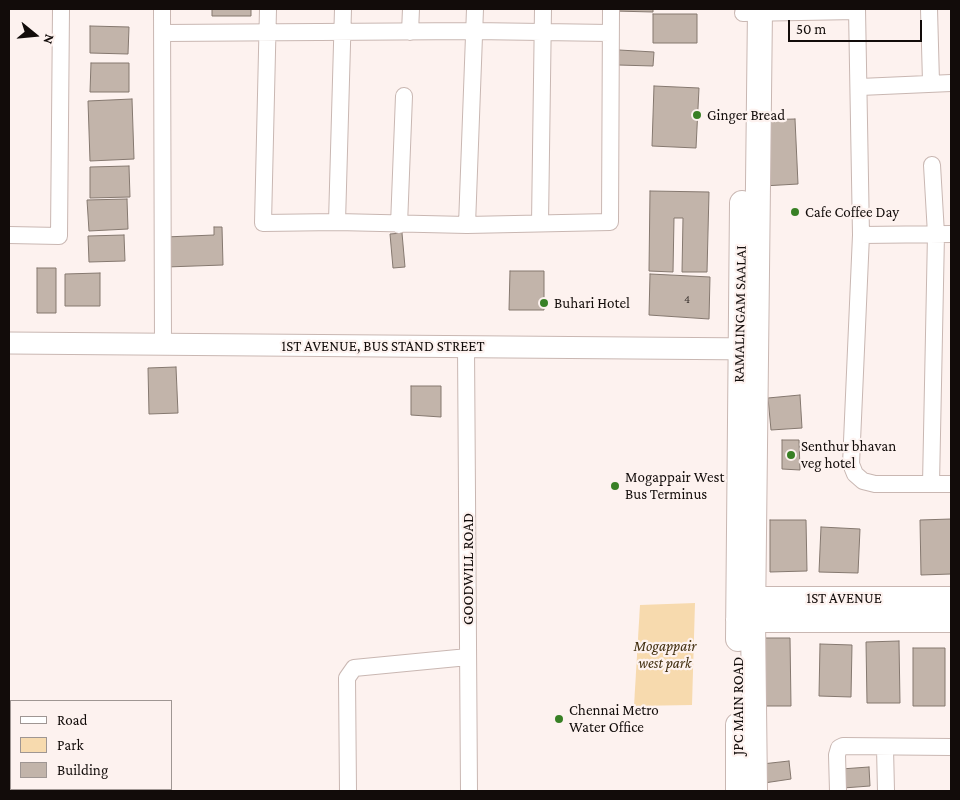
<!DOCTYPE html>
<style>
body{margin:0}
#map{position:relative;width:960px;height:800px;overflow:hidden;background:#fdf2ef;font-family:"Crimson Pro",serif}
canvas{display:block}
.frame{position:absolute;inset:0;border:10px solid #120c0a;pointer-events:none}
.legend{position:absolute;left:10px;top:700px;width:162px;height:90px;box-sizing:border-box;background:#fdf2ef;border:1px solid #9f9693;margin:0;padding:6px 9px;list-style:none;font-size:15px;color:#120c0a}
.legend li{display:flex;align-items:center;gap:10px;height:25px}
.legend b{width:25px;border:1px solid #9f9693}
.north{position:absolute;left:10px;top:10px;width:50px;height:50px;-webkit-text-stroke:4px #fdf2ef;paint-order:stroke;rotate:107deg;font-size:14px;font-weight:700;line-height:20px;text-align:center;color:#120c0a}
.north::after{content:'';display:block;margin:auto;width:18px;height:22px;background:#120c0a;clip-path:polygon(50% 0,100% 100%,50% 72%,0 100%)}
.scale{position:absolute;left:788px;top:20px;width:134px;height:22px;box-sizing:border-box;border:2px solid #120c0a;border-top:0;padding-left:6px;font-size:15px;line-height:18px;white-space:nowrap;color:#120c0a;-webkit-text-stroke:4px #fdf2ef;paint-order:stroke}
</style>
<div id="map">
<canvas width="960" height="800"></canvas>
<div class="frame"></div>
<ul class="legend">
<li><b style="height:6px;background:#fff"></b>Road</li>
<li><b style="height:14px;background:#f7daae"></b>Park</li>
<li><b style="height:14px;background:#c2b4aa"></b>Building</li>
</ul>
<div class="north">N</div>
<div class="scale">50 m</div>
</div>
<script>
const g = document.querySelector('canvas').getContext('2d');
g.lineJoin = 'round';
function fill(path, color) { g.fillStyle = color; g.fill(path, 'evenodd'); }
const toPath = rows => new Path2D(rows.map(r => 'M' + r).join(''));
function strokePath(path, color, width, dash) { g.strokeStyle = color; g.lineWidth = width; g.lineCap = dash ? 'butt' : 'round'; g.setLineDash(dash || []); g.stroke(path); }
function label(font, color, halo, rows, align = 'center') {
  g.font = font + ' "Crimson Pro",serif'; g.lineWidth = 4.5; g.setLineDash([]); g.textBaseline = 'middle'; g.strokeStyle = halo; g.fillStyle = color; for (const [text, x, y, turn = 0] of rows) {
    g.save(); g.translate(x, y); g.rotate((+turn || 0) * Math.PI / 180); g.textAlign = isNaN(turn) ? turn : align; if (halo) g.strokeText(text, 0, 0); g.fillText(text, 0, 0); g.restore();
  }
}
const green = toPath([
 [695,603,692,705,634,706,640,605]
]);
const building = toPath([
 [212,9,251,9,251,16,212,16,212,9],
 [614,9,653,9,653,12,614,11,614,9],
 [653,14,697,14,697,43,653,43,653,14],
 [90,26,129,27,128,54,90,53,90,26],
 [619,50,654,52,653,66,618,65,619,50],
 [91,63,129,63,129,92,90,92,91,63],
 [654,86,699,88,696,148,652,146,654,86],
 [132,99,134,159,90,161,88,101,132,99],
 [795,119,798,184,763,186,760,120,795,119],
 [129,166,130,197,90,198,90,167,129,166],
 [650,191,709,192,707,272,682,272,683,218,674,218,673,272,649,271,650,191],
 [127,199,128,229,89,231,87,200,127,199],
 [214,227,222,227,223,265,166,267,165,237,214,235,214,227],
 [402,233,405,267,393,268,390,234,402,233],
 [124,235,125,261,89,262,88,236,124,235],
 [37,268,56,268,56,313,37,313,37,268],
 [510,271,544,271,544,310,509,310,510,271],
 [100,273,100,306,65,306,65,274,100,273],
 [650,274,710,277,709,319,649,315,650,274],
 [176,367,178,413,149,414,148,368,176,367],
 [411,386,441,386,441,417,411,415,411,386],
 [800,395,802,428,771,430,768,398,800,395],
 [782,440,799,440,800,470,782,469,782,440],
 [951,519,951,574,921,575,920,520,951,519],
 [770,520,806,520,807,571,770,572,770,520],
 [821,527,860,529,858,573,819,572,821,527],
 [762,638,790,638,791,706,763,706,762,638],
 [899,641,900,703,867,703,866,642,899,641],
 [820,644,852,645,851,697,819,696,820,644],
 [913,648,945,648,945,706,913,706,913,648],
 [789,761,791,779,764,783,762,764,789,761],
 [869,767,870,786,843,788,841,769,869,767]
]);
const minor = toPath([
 [162,9,163,345],
 [268,9,263,223,337,222,467,225,610,222,611,9],
 [857,9,861,235,851,464,855,474,863,481,875,484,951,484],
 [929,9,931,82],
 [743,13,857,11],
 [410,32,411,9],
 [163,33,474,31,610,33],
 [860,87,951,83],
 [337,222,343,9],
 [540,223,543,9],
 [399,225,404,96],
 [467,225,475,9],
 [9,235,59,236,61,9],
 [861,235,951,234],
 [466,347,469,791],
 [931,484,936,234,932,165],
 [885,748,886,791],
 [348,791,347,678,354,668,468,657],
 [838,791,837,755,839,748,843,746,951,747]
]);
const tertiary = toPath([
 [9,343,757,349]
]);
const secondary = toPath([
 [739,599,951,599],
 [738,620,951,620],
 [738,639,742,203],
 [738,791,738,725],
 [755,791,753,620,760,9]
]);
const markers = [
 [697,115,5,"#388025"],
 [795,212,5,"#388025"],
 [544,303,5,"#388025"],
 [791,455,5,"#388025"],
 [615,486,5,"#388025"],
 [559,719,5,"#388025"]
];
const numberNames = [
 ["4",687,299]
];
const poiNames = [
 ["Ginger Bread",707,115],
 ["Cafe Coffee Day",805,212],
 ["Buhari Hotel",554,303],
 ["Senthur bhavan",801,446],
 ["veg hotel",801,463],
 ["Mogappair West",625,477],
 ["Bus Terminus",625,494],
 ["Chennai Metro",569,710],
 ["Water Office",569,727]
];
const streetNames = [
 ["RAMALINGAM SAALAI",740,314,-89],
 ["1ST AVENUE, BUS STAND STREET",383,346],
 ["GOODWILL ROAD",468,569,-90],
 ["1ST AVENUE",844,598],
 ["JPC MAIN ROAD",738,706,-90]
];
const parkNames = [
 ["Mogappair",665,646],
 ["west park",665,663]
];
fill(green, '#f7daae');
fill(building, '#c2b4aa');
strokePath(building, '#85786f', 1);
strokePath(minor, '#c9b7b2', 18);
strokePath(tertiary, '#c9b7b2', 23);
strokePath(secondary, '#c9b7b2', 26);
strokePath(minor, '#fff', 16);
strokePath(tertiary, '#fff', 21);
strokePath(secondary, '#fff', 24);
for (const [x, y, r, color] of markers) { const dot = new Path2D(); dot.arc(x, y, r, 0, 2 * Math.PI); g.fillStyle = color; g.fill(dot); strokePath(dot, '#fdf2ef', 2); }
label('12px', '#3e3632', null, numberNames);
label('15px', '#120c0a', '#fdf2ef', poiNames, 'left');
label('15px', '#120c0a', '#fdf2ef', streetNames);
label('italic 15px', '#402d0d', '#fdf2ef', parkNames);
</script>
